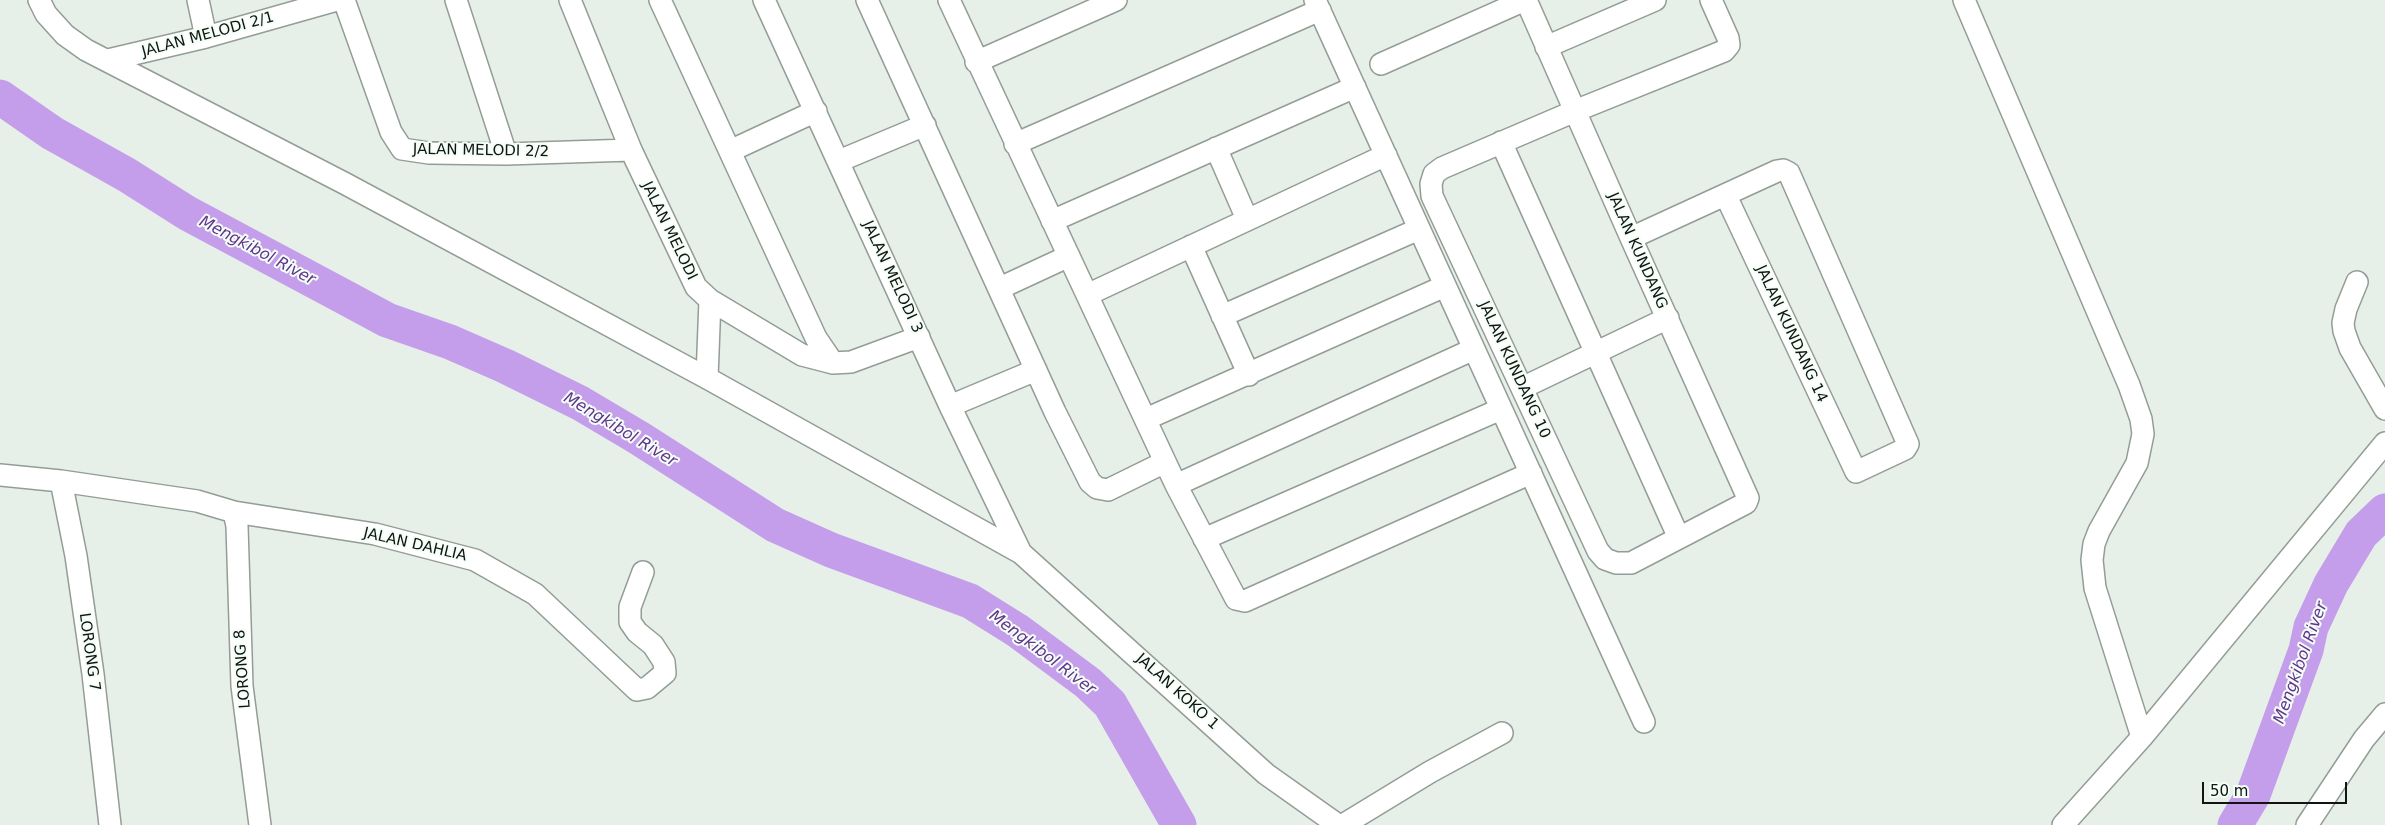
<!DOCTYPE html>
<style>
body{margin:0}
#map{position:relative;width:2385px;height:825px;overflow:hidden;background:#e6f0e9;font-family:"DejaVu Sans",sans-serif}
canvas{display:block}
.scale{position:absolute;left:2202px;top:782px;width:145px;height:22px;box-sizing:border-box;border:2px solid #111412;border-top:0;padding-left:6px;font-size:15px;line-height:18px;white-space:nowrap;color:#111412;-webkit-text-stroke:4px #f3fef6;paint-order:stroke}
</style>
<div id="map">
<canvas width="2385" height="825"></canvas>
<div class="scale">50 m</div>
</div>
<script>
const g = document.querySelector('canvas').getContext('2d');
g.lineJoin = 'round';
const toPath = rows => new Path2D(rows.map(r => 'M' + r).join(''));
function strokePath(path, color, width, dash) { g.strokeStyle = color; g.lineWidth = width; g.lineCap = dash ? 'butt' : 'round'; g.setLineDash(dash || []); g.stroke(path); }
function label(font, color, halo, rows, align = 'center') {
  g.font = font + ' "DejaVu Sans",sans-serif'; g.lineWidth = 4; g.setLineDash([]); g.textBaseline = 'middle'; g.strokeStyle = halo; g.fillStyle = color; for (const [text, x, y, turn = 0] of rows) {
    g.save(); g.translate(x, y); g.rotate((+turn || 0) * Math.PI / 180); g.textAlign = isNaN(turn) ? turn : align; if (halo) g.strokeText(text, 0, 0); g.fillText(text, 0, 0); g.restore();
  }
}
const river = toPath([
 [0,97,52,133,127,175,187,213,348,299,387,320,450,342,505,366,580,403,639,438,775,525,831,550,970,601,1018,631,1088,683,1110,704,1179,825],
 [2235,825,2253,795,2306,650,2311,627,2331,584,2361,534,2385,511]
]);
const minor = toPath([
 [39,0,46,14,65,35,86,50,344,183,707,378,1021,553,1266,774,1338,825],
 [198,0,206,37],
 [344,0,391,132,402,149,429,153,506,154,631,150],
 [456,0,506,154],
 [570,0,631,150,696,287,710,300,802,355,833,363,851,362,919,337],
 [660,0,816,338,833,363],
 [764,0,950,406,1021,553],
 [867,0,1055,412,1090,482,1097,488,1108,490,1165,462],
 [949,0,1176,485,1236,599,1245,601,1531,473],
 [1315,0,1644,722],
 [1526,0,1575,111,1631,238,1748,498,1746,503,1631,563,1616,563,1605,559,1598,551,1432,196,1431,184,1434,174,1442,168,1575,111,1724,51,1729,45,1728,38,1711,0],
 [1964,0,2129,385,2141,419,2143,434,2137,463,2099,531,2094,544,2092,560,2095,588,2142,737],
 [1546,47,1655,0],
 [108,60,206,37,337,0],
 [976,62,1116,0],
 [1381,64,1525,0],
 [1501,142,1679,538],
 [1015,144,1320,10],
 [1216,148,1247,219],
 [730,151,816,111],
 [839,161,925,125],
 [1052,221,1355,87],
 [1631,238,1777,171,1783,170,1789,173,1908,444,1905,449,1856,472,1726,196],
 [1191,246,1249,375],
 [2357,282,2346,309,2343,323,2344,331,2350,348,2385,409],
 [1000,288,1069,256],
 [1087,295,1386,155],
 [1222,316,1419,229],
 [707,378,710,300],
 [1522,388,1668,318],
 [950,406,1036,370],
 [1146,419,1445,286],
 [0,475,61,481,197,501,234,512,375,534,475,560,535,594,637,690,647,688,665,673,664,662,653,645,637,632,630,622,630,607,643,572],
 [61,481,76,556,93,674,110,825],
 [1176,485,1474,349],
 [234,512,237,526,242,686,260,825],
 [1204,539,1501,409],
 [1343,825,1430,772,1502,733],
 [2063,825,2142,737,2385,443],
 [2307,825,2364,739,2385,714]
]);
const streetNames = [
 ["JALAN MELODI 2/1",208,35,-15],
 ["JALAN MELODI 2/2",481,151,1],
 ["JALAN MELODI",669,231,64],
 ["JALAN KUNDANG",1637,251,66],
 ["JALAN MELODI 3",892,277,65],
 ["JALAN KUNDANG 14",1791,334,65],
 ["JALAN KUNDANG 10",1514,370,65],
 ["JALAN DAHLIA",415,545,13],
 ["LORONG 7",89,652,82],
 ["LORONG 8",243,669,-94],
 ["JALAN KOKO 1",1177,692,42]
];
const waterNames = [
 ["Mengkibol River",257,251,28],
 ["Mengkibol River",620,430,31],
 ["Mengkibol River",1042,653,37],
 ["Mengkibol River",2301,663,-70]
];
strokePath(river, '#c49eeb', 35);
strokePath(minor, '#939d96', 24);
strokePath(minor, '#fff', 21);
label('15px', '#111412', '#f3fef6', streetNames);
label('italic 16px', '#64338d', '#f3fef6', waterNames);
</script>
